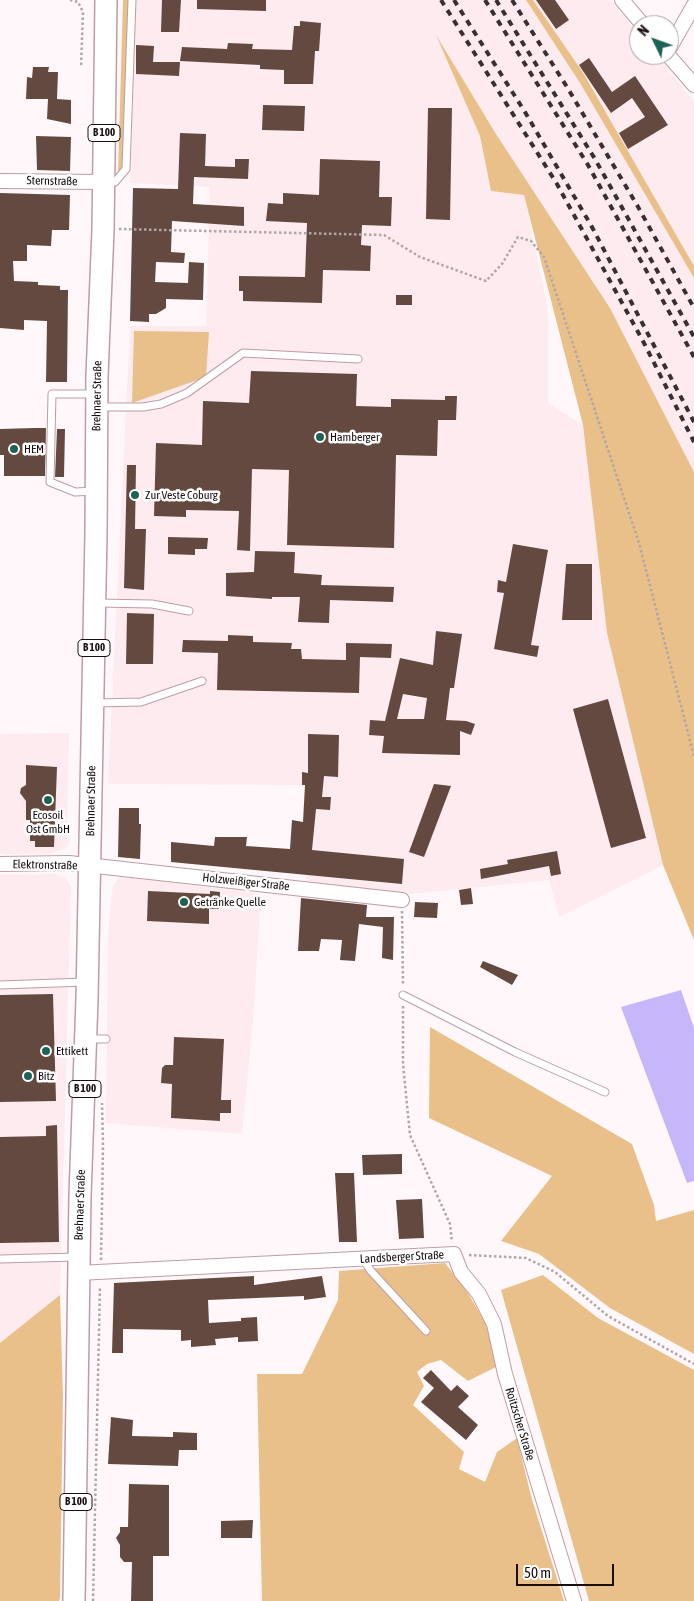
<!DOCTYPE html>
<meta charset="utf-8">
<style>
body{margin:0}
#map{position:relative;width:694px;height:1601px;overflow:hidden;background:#fff7f9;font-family:"Asap Condensed",sans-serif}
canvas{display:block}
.north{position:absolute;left:629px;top:15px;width:50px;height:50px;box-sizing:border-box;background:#fff;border:1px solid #a39f9f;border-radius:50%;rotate:312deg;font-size:14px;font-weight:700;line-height:20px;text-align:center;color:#190e10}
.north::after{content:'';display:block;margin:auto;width:18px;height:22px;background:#1d6355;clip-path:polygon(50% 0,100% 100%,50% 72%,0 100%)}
.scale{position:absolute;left:516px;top:1564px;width:98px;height:22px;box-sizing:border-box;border:2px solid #190e10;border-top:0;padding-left:6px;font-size:15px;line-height:18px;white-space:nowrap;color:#190e10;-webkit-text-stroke:4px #fff;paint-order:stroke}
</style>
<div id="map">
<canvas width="694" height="1601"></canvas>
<div class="north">N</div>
<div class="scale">50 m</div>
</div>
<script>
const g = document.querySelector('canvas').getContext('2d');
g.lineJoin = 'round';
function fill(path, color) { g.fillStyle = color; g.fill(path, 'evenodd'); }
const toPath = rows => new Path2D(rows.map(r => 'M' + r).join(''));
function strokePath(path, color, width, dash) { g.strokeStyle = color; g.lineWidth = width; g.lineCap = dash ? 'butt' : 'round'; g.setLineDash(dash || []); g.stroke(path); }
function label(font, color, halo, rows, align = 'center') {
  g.font = font + ' "Asap Condensed",sans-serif'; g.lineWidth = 5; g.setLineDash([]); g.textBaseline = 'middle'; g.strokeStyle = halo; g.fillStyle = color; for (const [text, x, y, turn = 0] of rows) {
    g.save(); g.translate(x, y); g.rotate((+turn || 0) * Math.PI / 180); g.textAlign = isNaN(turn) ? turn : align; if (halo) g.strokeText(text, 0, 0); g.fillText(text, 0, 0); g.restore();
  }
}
const built = toPath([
 [134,0,526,0,580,83,694,278,694,472,610,308,496,134,438,39,480,136,491,191,524,195,548,309,548,403,583,425,607,633,663,865,559,917,549,880,410,894,306,882,306,785,108,784,130,326,206,326,210,187,130,183],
 [533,0,610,0,639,35,639,55,656,55,694,101,694,266,582,71],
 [69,733,67,837,70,842,66,848,48,854,0,854,0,734],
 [56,874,65,878,71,887,60,1295,0,1343,0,875],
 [121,876,261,894,253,1020,242,1134,106,1123,108,932,113,886]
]);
const green = toPath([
 [123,0,129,0,124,164,118,174],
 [526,0,533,0,582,71,694,266,694,278,580,83],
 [436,35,496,134,610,308,694,472,694,940,663,865,607,633,583,425,524,195,491,191,480,136],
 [134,331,209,332,206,377,132,403],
 [430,1027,632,1144,654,1205,656,1221,694,1210,694,1354,610,1308,539,1254,501,1241,552,1176,429,1118],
 [445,1263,466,1290,485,1322,498,1366,468,1381,441,1360,427,1364,417,1372,424,1386,413,1405,464,1452,459,1469,485,1482,497,1452,517,1438,531,1496,564,1601,262,1601,257,1374,302,1374,338,1300,339,1271],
 [543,1275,598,1318,694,1370,694,1601,589,1601,501,1290],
 [60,1295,63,1397,60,1598,59,1601,0,1601,0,1343]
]);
const water = toPath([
 [681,990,694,1028,694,1181,687,1183,621,1007]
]);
const building = toPath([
 [162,0,181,0,179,32,161,32],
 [197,0,266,0,266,11,197,9],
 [536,0,555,0,569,20,556,29],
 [300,21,321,23,319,51,315,51,313,84,284,84,284,70,260,69,260,65,180,61,182,47,227,49,228,43,253,44,252,49,292,50,294,26,300,26],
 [136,45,154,46,153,62,180,62,179,76,136,74],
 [589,58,612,92,635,76,668,125,628,149,619,133,645,117,632,98,611,113,579,65],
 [33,67,49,67,48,72,58,72,57,99,71,100,71,124,47,119,48,99,26,99,27,77,32,78],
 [263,105,305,106,304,131,262,130],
 [428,108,452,108,450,220,426,219],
 [180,133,206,134,205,166,235,167,235,159,249,159,248,179,194,177,193,204,244,207,244,226,172,221,171,252,185,253,184,263,156,262,155,282,188,283,189,262,204,263,203,300,166,299,166,308,156,314,149,314,149,322,130,321,133,188,178,189],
 [36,136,71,137,70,171,37,170],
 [320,159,380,161,379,197,392,197,391,226,362,225,361,245,371,246,370,271,323,270,322,303,243,301,243,291,239,291,239,276,305,277,307,223,266,221,268,203,283,204,283,193,319,195],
 [0,193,70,195,69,230,52,230,51,246,27,245,27,261,13,261,14,281,38,282,38,285,60,286,60,290,68,290,67,382,46,382,47,321,24,320,24,330,0,328],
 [396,295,412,295,412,305,396,305],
 [251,371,357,374,356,406,391,407,391,399,445,400,445,396,457,396,456,420,438,420,437,456,396,455,394,548,287,545,289,470,252,469,250,551,237,550,239,511,186,510,186,517,154,516,156,443,202,445,203,401,249,403],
 [35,428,46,428,45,476,4,476,4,455,0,455,0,429],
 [57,429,65,429,64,477,55,477],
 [127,465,136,465,135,529,146,529,144,590,124,588],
 [168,537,208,538,207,549,195,549,195,555,168,554],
 [513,544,548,550,531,645,539,646,537,657,494,649,504,593,497,592,498,580,506,582],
 [255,551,295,552,294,573,322,575,321,585,394,587,393,602,330,600,329,623,298,622,300,597,272,597,272,599,226,596,226,573,254,572],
 [566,564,592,564,592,620,562,620],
 [127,613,154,614,153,664,126,664],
 [436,631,462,634,454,688,450,688,446,720,466,721,475,724,471,735,460,731,460,755,382,753,384,736,369,735,370,720,385,721,400,658,433,665],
 [403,694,427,698,424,719,397,719],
 [228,635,253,636,253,642,292,643,291,649,301,649,302,659,346,660,346,643,392,644,391,658,360,657,359,693,217,690,218,653,182,652,183,640,228,641],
 [608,699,646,838,611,848,573,709],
 [308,734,339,735,338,777,324,776,322,797,331,797,330,810,316,809,312,850,404,859,402,884,171,862,171,842,214,846,215,837,247,837,246,846,290,849,292,820,303,822,305,785,302,785,302,772,308,773],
 [26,765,57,767,54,847,35,847,35,841,30,841,30,820,26,820,26,801,20,793,21,788,26,785],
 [434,784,451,786,424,857,409,852],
 [119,808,139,808,139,824,141,824,140,859,118,857],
 [557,851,561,874,551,876,549,866,481,879,480,869,508,864,507,860],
 [471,888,473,904,461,905,459,890],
 [148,891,210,894,210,891,220,892,219,909,209,909,209,924,147,921],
 [301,898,367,905,366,917,394,917,393,960,382,958,383,927,359,924,355,961,340,960,342,940,321,939,319,951,298,951],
 [415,902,438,903,437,918,414,917],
 [483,961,518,975,512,985,480,967],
 [53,994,56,1101,0,1102,0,995],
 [174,1037,224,1039,221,1100,231,1100,231,1113,220,1113,220,1121,171,1118,172,1084,161,1083,162,1068,165,1065,173,1065],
 [57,1125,59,1242,0,1243,0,1137,46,1136,46,1126],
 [402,1154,402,1174,363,1175,362,1155],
 [335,1173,354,1173,357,1242,339,1242],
 [422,1199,424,1238,399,1239,396,1200],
 [254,1276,254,1285,322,1276,326,1297,304,1300,304,1296,208,1300,209,1323,241,1321,241,1318,257,1317,258,1341,238,1342,238,1337,215,1339,216,1345,191,1347,191,1340,181,1341,181,1330,123,1329,123,1353,112,1353,114,1283],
 [431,1370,451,1391,457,1385,469,1396,458,1407,478,1425,466,1440,421,1402,434,1388,423,1378],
 [111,1417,133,1420,132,1436,173,1437,173,1432,197,1433,197,1450,179,1450,178,1466,108,1464],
 [129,1484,169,1485,169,1556,153,1556,153,1601,131,1601,132,1562,124,1562,120,1557,120,1545,116,1538,120,1532,120,1527,128,1527],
 [253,1520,252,1538,221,1538,221,1521]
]);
const path = toPath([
 [70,0,78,2,83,12,81,67],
 [119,229,384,235,420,257,486,281,502,264,518,237,531,241,544,257,639,543,694,756],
 [402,911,403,986],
 [403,1006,403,1064,410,1135,450,1224,452,1242],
 [469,1255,526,1258,555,1272,608,1316,694,1364],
 [101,1260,103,1146,102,1103],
 [93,1601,100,1286]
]);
const lane = toPath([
 [106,182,115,182,126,169,132,0],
 [94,394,52,394,50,482,75,492,95,491],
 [99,407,143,407,161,404,187,393,243,353,358,359],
 [98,603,152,604,189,611],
 [96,703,141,702,202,681],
 [0,985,85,982],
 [403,995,515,1052,605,1092],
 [87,1039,106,1039],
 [0,1259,77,1257],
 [363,1259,371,1271,426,1331]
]);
const street = toPath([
 [622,0,643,25],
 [669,49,694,5],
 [668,55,694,85],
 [0,181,103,182],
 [0,864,69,863,402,900],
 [78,1273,454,1254,461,1272,479,1294,494,1324,505,1374,574,1601]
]);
const primary = toPath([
 [74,1601,80,1196,87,999,96,533,97,376,103,230,106,0]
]);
const rail = toPath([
 [441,0,557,184,644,343,694,442],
 [454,0,525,112,592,227,694,422],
 [485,0,588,165,694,357],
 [496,0,595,159,694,337],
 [512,0,567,87,637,205,694,308]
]);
const markers = [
 [320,437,5,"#1d6355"],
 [14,449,5,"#1d6355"],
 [135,495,5,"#1d6355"],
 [48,800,5,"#1d6355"],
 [184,902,5,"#1d6355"],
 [46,1051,5,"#1d6355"],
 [28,1076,5,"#1d6355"]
];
const shields = [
 [104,133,32],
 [94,648,32],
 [85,1089,32],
 [76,1502,32]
];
const shieldNames = [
 ["B 100",104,133],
 ["B 100",94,648],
 ["B 100",85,1089],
 ["B 100",76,1502]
];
const streetNames = [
 ["Sternstraße",52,181,1],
 ["Brehnaer Straße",97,396,-89],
 ["Brehnaer Straße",91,801,-89],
 ["Elektronstraße",45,865,1],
 ["Holzweißiger Straße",246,882,6],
 ["Brehnaer Straße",80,1205,-88],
 ["Landsberger Straße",402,1257,-3],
 ["Roitzscher Straße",520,1424,73]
];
const poiNames = [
 ["Hamberger",330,437],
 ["HEM",24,449],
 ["Zur Veste Coburg",145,495],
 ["Ecosoil",48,815,"center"],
 ["Ost GmbH",48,829,"center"],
 ["Getränke Quelle",194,902],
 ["Ettikett",56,1051],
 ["Bitz",38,1076]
];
fill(built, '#fdebef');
fill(green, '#eac08a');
fill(water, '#c6b6fa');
fill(building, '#644940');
strokePath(lane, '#be9da4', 9);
strokePath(street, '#be9da4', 16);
strokePath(primary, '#be9da4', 24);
strokePath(path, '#afa6a8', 2.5, [2.5, 2.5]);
strokePath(lane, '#fff', 7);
strokePath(street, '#fff', 14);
strokePath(primary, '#fff', 21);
strokePath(rail, '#392e30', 4, [6, 6]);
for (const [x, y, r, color] of markers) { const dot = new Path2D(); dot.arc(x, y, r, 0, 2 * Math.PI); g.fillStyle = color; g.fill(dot); strokePath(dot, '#fff', 2); }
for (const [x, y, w] of shields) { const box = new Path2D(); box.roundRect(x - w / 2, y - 8.5, w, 17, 4); g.fillStyle = '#fff'; g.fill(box); strokePath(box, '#190e10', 1); }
label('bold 11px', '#190e10', null, shieldNames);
label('12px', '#190e10', '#fff', streetNames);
label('12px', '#190e10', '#fff', poiNames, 'left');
</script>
